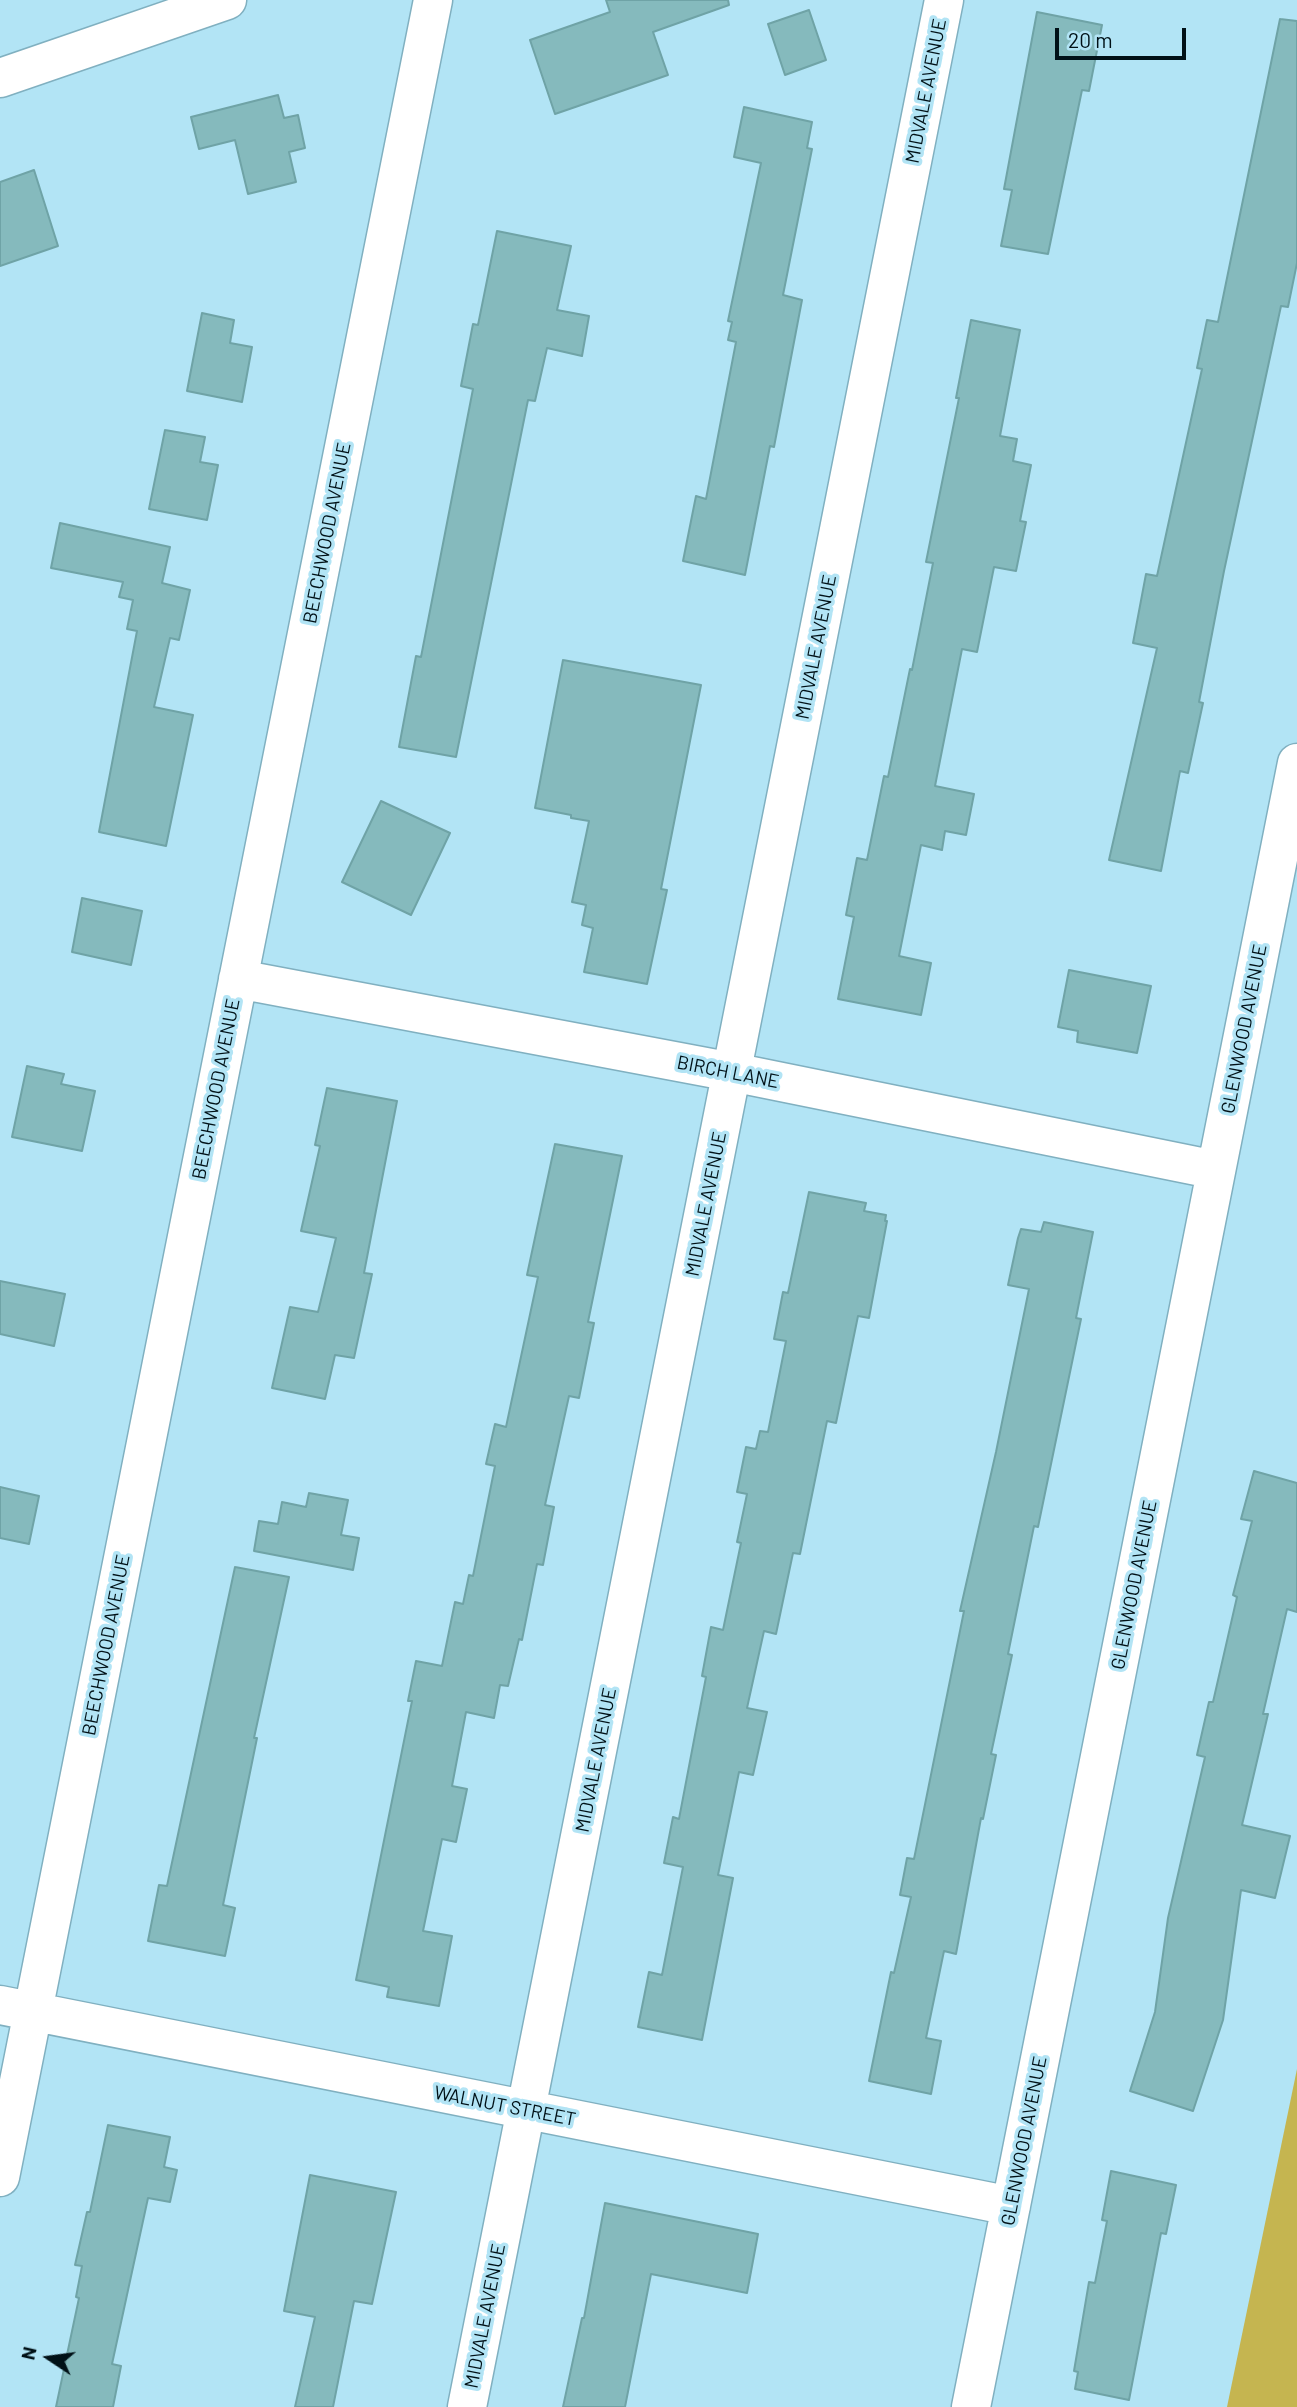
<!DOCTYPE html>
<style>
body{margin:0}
#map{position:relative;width:1297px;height:2407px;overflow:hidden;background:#b2e4f5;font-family:Barlow,sans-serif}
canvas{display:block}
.north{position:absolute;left:14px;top:2323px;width:70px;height:70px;-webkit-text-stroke:5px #b2e4f5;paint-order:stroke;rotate:283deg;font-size:19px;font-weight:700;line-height:28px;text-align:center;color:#011117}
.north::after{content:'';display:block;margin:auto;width:24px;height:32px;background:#011117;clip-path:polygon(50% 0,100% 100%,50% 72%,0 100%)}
.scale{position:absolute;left:1055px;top:28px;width:131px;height:32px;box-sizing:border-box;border:4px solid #011117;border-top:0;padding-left:9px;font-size:21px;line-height:24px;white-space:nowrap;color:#011117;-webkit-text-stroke:5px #b2e4f5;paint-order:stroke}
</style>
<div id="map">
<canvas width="1297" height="2407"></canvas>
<div class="north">N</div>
<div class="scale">20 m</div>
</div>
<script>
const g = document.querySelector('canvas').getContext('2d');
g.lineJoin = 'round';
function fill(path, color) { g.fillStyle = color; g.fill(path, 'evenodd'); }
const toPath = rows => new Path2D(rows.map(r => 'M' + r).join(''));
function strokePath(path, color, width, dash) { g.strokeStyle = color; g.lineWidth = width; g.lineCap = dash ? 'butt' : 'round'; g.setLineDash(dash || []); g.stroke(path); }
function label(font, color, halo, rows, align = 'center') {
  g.font = font + ' Barlow,sans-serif'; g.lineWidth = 7; g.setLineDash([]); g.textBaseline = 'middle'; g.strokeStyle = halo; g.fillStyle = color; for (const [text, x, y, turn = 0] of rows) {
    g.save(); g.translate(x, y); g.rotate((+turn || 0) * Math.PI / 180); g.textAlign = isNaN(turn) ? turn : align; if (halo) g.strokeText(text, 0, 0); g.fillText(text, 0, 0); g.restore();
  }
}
const green = toPath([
 [1297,2069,1297,2407,1227,2407]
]);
const building = toPath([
 [606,0,728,0,729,5,653,32,668,75,555,114,530,40,610,12,606,0],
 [809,10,826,60,785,75,768,24,809,10],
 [1037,12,1102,25,1089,91,1082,90,1048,254,1001,246,1012,190,1004,189,1037,12],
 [1280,19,1297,21,1297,263,1288,307,1281,306,1224,571,1199,702,1203,703,1188,773,1180,771,1161,871,1109,860,1157,648,1133,643,1146,574,1157,576,1202,369,1197,368,1207,320,1218,322,1280,19],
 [278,95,284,118,298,115,305,148,289,152,296,182,248,194,235,140,199,149,191,117,278,95],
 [744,107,812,122,807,148,812,149,783,295,802,300,774,447,770,446,745,575,683,561,696,496,706,499,736,342,728,340,732,322,728,321,761,163,734,157,744,107],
 [34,170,58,246,0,266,0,182,34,170],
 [497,231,571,246,557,310,589,316,582,356,547,348,535,401,528,400,456,757,399,747,416,656,421,657,473,389,461,386,473,324,478,325,497,231],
 [202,313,234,320,230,343,252,347,242,402,187,391,202,313],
 [971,320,1020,330,1000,436,1017,439,1013,461,1031,465,1020,521,1026,522,1016,571,994,567,977,652,962,649,935,786,974,794,966,835,945,831,942,850,921,845,899,956,931,963,921,1015,838,999,854,917,846,915,857,858,867,860,884,776,888,777,910,669,912,670,933,563,926,562,959,398,956,398,971,320],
 [165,430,205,437,200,462,218,465,207,520,149,509,165,430],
 [60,523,170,547,162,583,190,590,179,640,170,638,154,707,193,715,166,846,99,832,137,631,127,629,133,600,119,597,123,582,51,568,60,523],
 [563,660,701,685,661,889,667,890,647,984,584,972,593,928,582,925,586,905,572,902,589,821,571,818,571,815,535,808,563,660],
 [381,801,450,833,411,915,342,882,381,801],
 [82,898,142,911,131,965,72,952,82,898],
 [1069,970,1151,986,1137,1053,1077,1042,1078,1031,1058,1027,1069,970],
 [27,1066,64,1074,61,1084,95,1091,82,1151,12,1137,27,1066],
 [327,1088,397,1101,364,1273,372,1274,354,1358,335,1355,325,1399,272,1388,290,1307,318,1312,336,1238,301,1231,320,1146,315,1145,327,1088],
 [555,1144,622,1156,588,1322,594,1323,579,1398,569,1396,545,1505,554,1507,543,1565,537,1564,522,1640,519,1639,508,1686,500,1685,494,1718,466,1712,452,1786,467,1789,456,1842,442,1839,423,1931,452,1936,439,2006,387,1997,389,1987,356,1980,412,1701,408,1701,416,1661,442,1666,455,1602,463,1604,469,1575,473,1576,495,1466,486,1464,495,1424,506,1427,538,1277,527,1275,555,1144],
 [809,1192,866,1203,864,1211,886,1215,885,1221,887,1221,869,1318,858,1316,836,1423,827,1421,800,1554,793,1553,776,1634,764,1631,747,1708,767,1712,753,1775,739,1772,718,1875,733,1878,702,2040,638,2027,649,1972,662,1975,683,1867,664,1863,673,1817,679,1819,706,1677,702,1676,711,1627,723,1630,741,1543,737,1542,747,1494,737,1492,746,1447,756,1449,760,1431,768,1432,786,1341,774,1339,783,1292,788,1293,809,1192],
 [1044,1222,1093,1232,1076,1318,1081,1319,1038,1527,1034,1526,1008,1654,1012,1655,991,1754,996,1755,983,1819,981,1818,956,1954,944,1951,926,2038,941,2041,931,2094,869,2081,891,1972,894,1973,911,1897,900,1895,907,1858,914,1859,964,1611,960,1611,996,1452,1029,1289,1008,1285,1018,1238,1021,1229,1041,1232,1044,1222],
 [0,1281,65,1294,54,1346,0,1334,0,1281],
 [1254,1471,1297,1483,1297,1612,1287,1609,1263,1714,1268,1714,1242,1825,1290,1836,1275,1898,1241,1890,1223,2020,1193,2111,1130,2091,1155,2012,1168,1918,1205,1757,1197,1755,1209,1702,1213,1702,1237,1597,1233,1595,1252,1521,1241,1519,1254,1471],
 [0,1487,39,1496,29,1544,0,1538,0,1487],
 [309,1493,348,1500,341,1535,359,1538,353,1570,254,1551,259,1521,278,1524,282,1502,306,1507,309,1493],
 [235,1567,289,1577,254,1738,257,1738,223,1905,235,1908,225,1956,148,1941,159,1885,167,1886,235,1567],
 [108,2125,170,2137,164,2167,177,2170,170,2202,148,2198,112,2364,121,2366,113,2407,56,2407,79,2298,76,2297,82,2266,75,2265,87,2212,90,2212,108,2125],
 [1111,2171,1176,2185,1166,2234,1161,2233,1129,2400,1075,2389,1078,2372,1074,2371,1089,2282,1095,2283,1107,2221,1102,2220,1111,2171],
 [310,2175,396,2192,372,2304,354,2301,333,2407,295,2407,315,2317,284,2311,310,2175],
 [605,2203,758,2234,747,2293,651,2274,625,2407,563,2407,582,2318,584,2318,605,2203]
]);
const minor = toPath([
 [238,979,732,1072,1216,1170],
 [0,2005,1011,2206],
 [0,2177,433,0],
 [467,2407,944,0],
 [971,2407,1297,763]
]);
const tertiary = toPath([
 [0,78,227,0]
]);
const streetNames = [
 ["MIDVALE AVENUE",926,91,-79],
 ["BEECHWOOD AVENUE",327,533,-79],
 ["MIDVALE AVENUE",816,647,-79],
 ["GLENWOOD AVENUE",1244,1029,-79],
 ["BIRCH LANE",728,1072,11],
 ["BEECHWOOD AVENUE",216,1089,-79],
 ["MIDVALE AVENUE",706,1204,-79],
 ["GLENWOOD AVENUE",1134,1585,-79],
 ["BEECHWOOD AVENUE",106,1645,-79],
 ["MIDVALE AVENUE",596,1760,-79],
 ["WALNUT STREET",505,2106,11],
 ["GLENWOOD AVENUE",1024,2141,-79],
 ["MIDVALE AVENUE",485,2316,-79]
];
fill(green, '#c5b550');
fill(building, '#85babd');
strokePath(building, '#6fa3a6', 2);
strokePath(minor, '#80b0c0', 41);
strokePath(tertiary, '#80b0c0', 41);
strokePath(minor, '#fff', 38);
strokePath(tertiary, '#fff', 38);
label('19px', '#011117', '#b2e4f5', streetNames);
</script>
